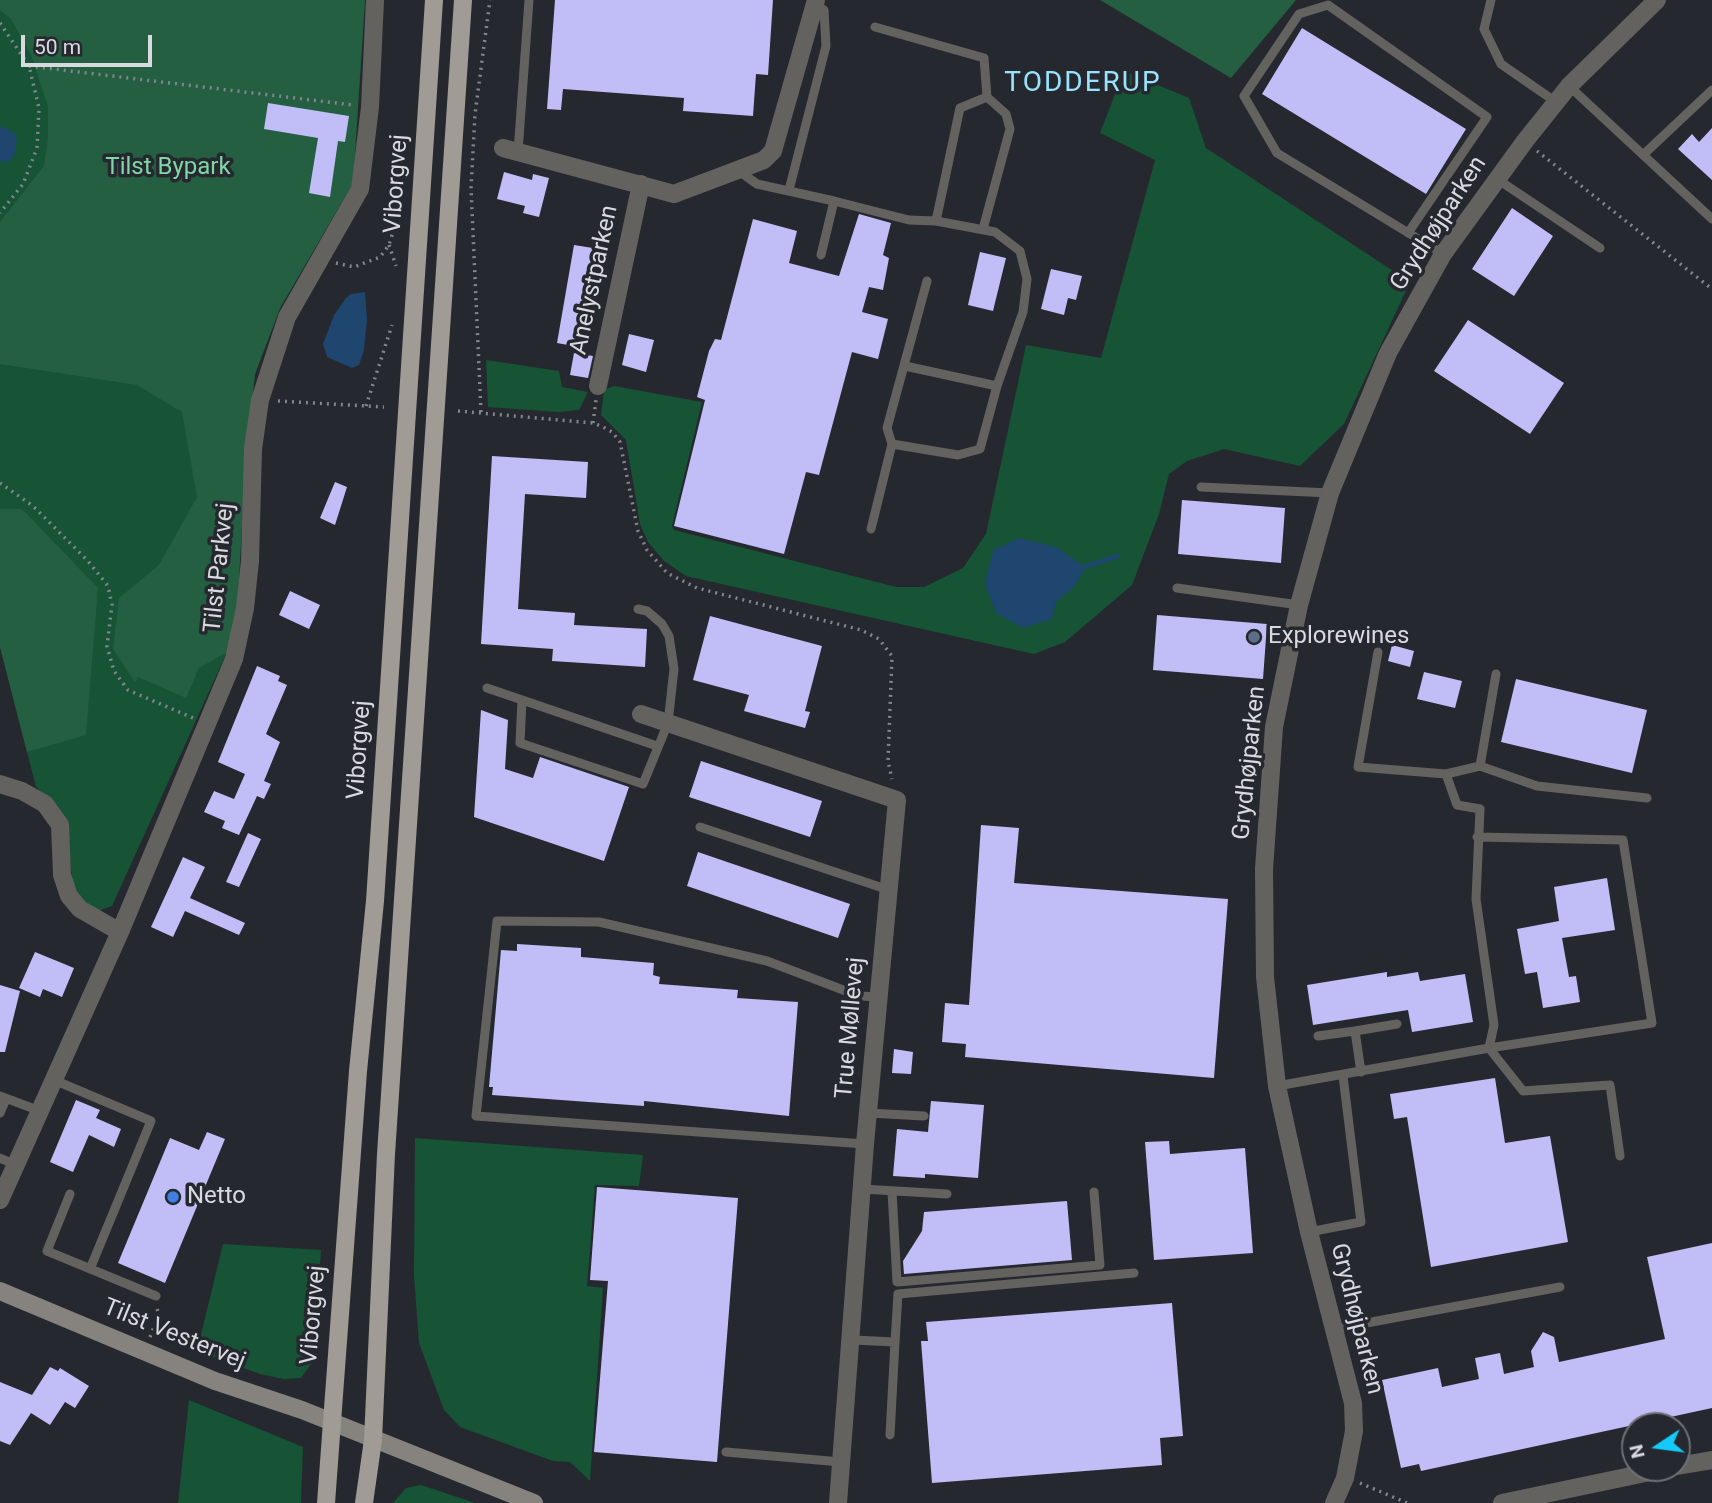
<!DOCTYPE html>
<meta charset="utf-8">
<style>
body{margin:0}
#map{position:relative;width:1712px;height:1503px;overflow:hidden;background:#25292f;font-family:Roboto,sans-serif}
canvas{display:block}
.north{position:absolute;left:1621px;top:1412px;width:70px;height:70px;box-sizing:border-box;background:#25292f;border:2px solid #6d7075;border-radius:50%;rotate:257deg;font-size:19px;font-weight:700;line-height:28px;text-align:center;color:#d8dadf}
.north::after{content:'';display:block;margin:auto;width:24px;height:32px;background:#13cafb;clip-path:polygon(50% 0,100% 100%,50% 72%,0 100%)}
.scale{position:absolute;left:21px;top:35px;width:131px;height:32px;box-sizing:border-box;border:4px solid #d8dadf;border-top:0;padding-left:9px;font-size:21px;line-height:24px;white-space:nowrap;color:#d8dadf;-webkit-text-stroke:5px #25292f;paint-order:stroke}
</style>
<div id="map">
<canvas width="1712" height="1503"></canvas>
<div class="north">N</div>
<div class="scale">50 m</div>
</div>
<script>
const g = document.querySelector('canvas').getContext('2d');
g.lineJoin = 'round';
function fill(path, color) { g.fillStyle = color; g.fill(path, 'evenodd'); }
const toPath = rows => new Path2D(rows.map(r => 'M' + r).join(''));
function strokePath(path, color, width, dash) { g.strokeStyle = color; g.lineWidth = width; g.lineCap = dash ? 'butt' : 'round'; g.setLineDash(dash || []); g.stroke(path); }
function label(font, color, halo, rows, align = 'center') {
  g.font = font + ' Roboto,sans-serif'; g.lineWidth = 7; g.setLineDash([]); g.textBaseline = 'middle'; g.strokeStyle = halo; g.fillStyle = color; for (const [text, x, y, turn = 0] of rows) {
    g.save(); g.translate(x, y); g.rotate((+turn || 0) * Math.PI / 180); g.textAlign = isNaN(turn) ? turn : align; if (halo) g.strokeText(text, 0, 0); g.fillText(text, 0, 0); g.restore();
  }
}
const green = toPath([
 [0,0,365,0,353,183,280,308,255,374,227,652,112,906,98,911,79,898,72,879,66,820,57,805,36,787,0,647],
 [1124,71,1189,98,1206,148,1410,282,1344,424,1300,466,1224,449,1187,461,1169,474,1159,514,1132,585,1065,642,1034,654,686,576,664,561,648,542,640,524,626,440,601,415,604,390,614,386,702,402,672,526,674,530,896,587,924,587,963,568,986,534,1026,345,1101,358,1155,160,1100,133],
 [486,360,559,371,562,387,588,392,579,410,558,412,488,407],
 [415,1138,643,1155,639,1186,595,1185,587,1286,603,1288,590,1481,570,1462,553,1461,460,1427,444,1410,419,1343,414,1275],
 [223,1244,321,1250,313,1361,301,1378,284,1379,260,1374,197,1351],
 [189,1400,303,1447,301,1503,178,1503],
 [421,1485,475,1503,393,1503,406,1488]
]);
const forest = toPath([
 [0,0,365,0,353,183,280,308,255,374,247,435,238,598,227,652,199,668,186,698,138,677,135,682,113,649,119,598,159,565,197,497,182,412,137,385,0,364,0,222,44,166,48,138,48,107,31,55,11,19,0,10],
 [1100,0,1296,0,1231,78],
 [0,509,22,509,98,588,86,735,27,752,0,647]
]);
const water = toPath([
 [0,126,13,132,17,139,15,154,8,162,0,161],
 [365,292,367,320,364,350,359,365,352,368,327,357,323,344,334,315,346,298,351,294],
 [1019,538,1056,547,1085,567,1075,586,1056,602,1052,619,1023,628,996,613,985,584,993,550]
]);
const stream = toPath([
 [1085,567,1117,556]
]);
const building = toPath([
 [555,0,773,0,768,75,756,74,753,116,683,111,684,98,563,89,561,110,547,109],
 [1302,28,1466,129,1426,194,1262,94],
 [268,103,349,116,345,142,338,141,330,197,309,193,318,138,264,129],
 [1712,128,1712,180,1678,149,1692,134,1699,142],
 [504,172,532,180,533,174,549,178,539,217,523,213,525,206,497,199],
 [1512,208,1553,236,1514,296,1472,269],
 [859,214,891,223,883,255,889,258,883,290,869,287,862,312,888,319,878,359,852,352,819,475,806,472,784,554,674,526,705,400,697,397,709,351,715,339,721,340,753,219,797,231,789,263,839,276],
 [574,245,599,249,579,347,557,343],
 [980,252,1006,258,993,311,968,305],
 [1051,269,1082,276,1076,300,1068,298,1064,315,1041,309],
 [1468,320,1564,383,1530,434,1434,371],
 [629,334,654,340,646,372,622,365],
 [574,353,593,356,588,378,570,375],
 [492,456,588,462,586,498,525,494,518,609,575,613,574,625,647,629,645,667,552,661,553,649,481,644],
 [335,482,347,487,335,525,320,518],
 [1182,500,1285,508,1281,563,1178,554],
 [290,591,320,605,309,629,279,615],
 [1157,615,1267,624,1263,679,1153,670],
 [710,616,822,646,805,711,810,712,805,728,744,711,749,695,693,680],
 [1392,645,1414,651,1410,667,1388,661],
 [257,666,280,676,278,681,287,685,266,734,280,742,264,781,271,784,264,799,257,796,239,835,222,828,225,821,204,812,214,791,234,799,245,774,218,762],
 [1424,672,1462,681,1455,708,1417,699],
 [1516,679,1647,710,1632,773,1501,742],
 [481,710,508,720,505,769,533,778,540,757,629,787,604,861,474,817],
 [701,761,822,801,810,837,689,797],
 [981,825,1019,828,1014,883,1228,899,1214,1078,965,1057,966,1044,942,1042,945,1003,969,1005],
 [248,833,261,839,239,887,226,882],
 [698,852,850,904,838,938,687,886],
 [183,857,205,867,190,898,245,923,239,935,185,911,173,937,151,927],
 [1607,878,1615,930,1562,938,1569,977,1576,976,1580,1002,1543,1008,1537,972,1525,974,1517,929,1559,921,1554,887],
 [517,944,581,948,581,957,654,963,653,975,660,977,659,984,738,990,737,998,798,1002,789,1116,644,1101,644,1106,492,1095,493,1087,489,1087,501,950,517,951],
 [35,952,74,968,62,997,43,989,40,997,19,988],
 [1387,972,1387,977,1418,972,1420,981,1465,974,1473,1022,1412,1032,1408,1010,1313,1025,1307,985],
 [0,985,20,991,5,1052,0,1052],
 [894,1049,913,1052,911,1074,892,1073],
 [1495,1078,1505,1143,1550,1136,1568,1242,1431,1267,1407,1117,1394,1119,1390,1094],
 [76,1100,100,1110,96,1118,121,1129,114,1147,89,1135,73,1172,50,1162],
 [931,1101,984,1105,978,1178,925,1174,925,1178,893,1176,897,1129,928,1132],
 [207,1132,225,1139,165,1283,118,1263,170,1138,199,1150],
 [1169,1141,1170,1154,1245,1148,1253,1253,1154,1260,1145,1142],
 [597,1187,738,1198,717,1462,594,1452,608,1281,590,1280],
 [1067,1201,1072,1260,904,1274,903,1261,922,1231,924,1212],
 [1712,1243,1712,1408,1421,1471,1419,1464,1401,1468,1382,1380,1438,1368,1442,1387,1479,1379,1475,1358,1500,1353,1504,1374,1534,1367,1531,1351,1543,1332,1554,1337,1559,1362,1665,1339,1647,1257],
 [1172,1303,1183,1436,1160,1438,1162,1465,932,1483,921,1341,928,1341,926,1322],
 [50,1367,58,1371,60,1368,89,1386,75,1408,65,1402,50,1425,31,1413,10,1445,0,1441,0,1382,32,1395]
]);
const path = toPath([
 [0,23,29,66,39,108,37,148,23,184,0,213],
 [29,66,353,105],
 [1537,151,1712,289],
 [389,245,396,266],
 [336,263,354,267,380,257,389,245,403,198],
 [278,401,384,407],
 [366,406,392,325],
 [458,411,593,423,603,427,612,432,620,442,638,531,647,550,667,573,697,588,861,630,879,639,892,656,888,761,892,779],
 [481,412,471,188,475,114,490,0],
 [593,423,596,400],
 [0,483,33,506,88,561,108,586,112,605,107,646,114,671,128,690,193,718],
 [150,1337,159,1314,157,1309],
 [1360,1483,1407,1503]
]);
const lane = toPath([
 [1491,0,1484,29,1501,64,1556,102],
 [875,27,984,58,987,97,960,108,936,221],
 [1569,86,1712,219],
 [518,152,529,0],
 [1643,155,1712,90],
 [739,171,757,184,834,201,821,255],
 [1497,179,1600,248],
 [789,190,826,46,824,10,813,3],
 [834,201,909,220,936,221,995,232,1020,251,1027,279,1023,312,997,386,905,366],
 [983,229,1010,129,1006,114,987,97],
 [1408,233,1487,117,1328,5,1299,14,1244,96,1277,153,1443,254],
 [892,444,958,455,980,449,997,386],
 [1201,487,1330,493],
 [871,529,892,444,887,428,927,281],
 [1177,588,1299,605],
 [487,688,657,746],
 [522,700,520,743,643,784,668,723,674,669,669,636,662,624,647,611,638,609],
 [1480,766,1537,786,1647,798],
 [1446,774,1480,766,1496,674],
 [700,827,889,890],
 [1477,837,1623,840,1652,1023,1489,1048,1523,1091,1610,1085,1620,1156],
 [1318,1036,1355,1031],
 [1361,1072,1355,1031,1397,1024],
 [54,1080,151,1121,90,1269],
 [1277,1086,1489,1048,1494,1025,1476,899,1480,809,1457,805,1446,774,1358,767,1378,652],
 [0,1096,40,1111],
 [0,1113,6,1099],
 [868,1113,924,1116],
 [865,1144,476,1116,497,921,599,922,767,961,859,996,879,997],
 [0,1158,16,1165],
 [862,1189,947,1194],
 [892,1191,897,1282,1100,1265,1094,1192],
 [70,1194,47,1251,156,1296],
 [1309,1232,1361,1222,1343,1076],
 [1334,1329,1560,1287],
 [853,1340,895,1342,890,1435],
 [895,1342,898,1294,1134,1273],
 [726,1452,841,1462]
]);
const street = toPath([
 [503,148,674,194,764,160,773,151,816,0],
 [598,386,641,184],
 [641,714,897,800,865,1144,838,1503],
 [0,784,22,791,45,804,60,825,62,875,69,896,80,909,120,932],
 [0,1200,120,932,234,659,245,608,250,561,253,449,260,400,287,317,360,189,370,107,375,0],
 [1677,1466,1712,1460],
 [1334,1503,1345,1478,1354,1431,1353,1403,1309,1232,1277,1086,1265,977,1264,869,1274,727,1299,605,1330,493,1388,353,1443,254,1525,141,1569,86,1657,0],
 [1502,1503,1669,1468]
]);
const secondary = toPath([
 [0,1291,215,1381,302,1410,534,1503]
]);
const primary = toPath([
 [326,1503,358,1071,375,901,434,0],
 [364,1503,373,1440,386,1154,463,0]
]);
const markers = [
 [1254,637,7,"#5c6f8a"],
 [173,1197,7,"#3f7fe0"]
];
const parkNames = [
 ["Tilst Bypark",168,168]
];
const streetNames = [
 ["Viborgvej",397,184,-86],
 ["Grydhøjparken",1439,224,-57],
 ["Anelystparken",595,280,-78],
 ["Tilst Parkvej",220,568,-84],
 ["Viborgvej",360,750,-86],
 ["Grydhøjparken",1250,763,-84],
 ["True Møllevej",851,1028,-85],
 ["Viborgvej",314,1315,-85],
 ["Grydhøjparken",1356,1319,76],
 ["Tilst Vestervej",174,1335,22]
];
const poiNames = [
 ["Explorewines",1268,637],
 ["Netto",187,1197]
];
const quarterNames = [
 ["TODDERUP",1083,84]
];
fill(green, '#165435');
fill(forest, '#235f40');
fill(water, '#1e466e');
strokePath(stream, '#1e466e', 5);
fill(building, '#c1bdf7');
strokePath(path, '#83868c', 3.5, [2, 5]);
strokePath(lane, '#64625f', 9);
strokePath(street, '#64625f', 18);
strokePath(secondary, '#86827d', 18);
strokePath(primary, '#a09b94', 18);
for (const [x, y, r, color] of markers) { const dot = new Path2D(); dot.arc(x, y, r, 0, 2 * Math.PI); g.fillStyle = color; g.fill(dot); strokePath(dot, '#25292f', 2.5); }
label('24px', '#7fd7a5', '#25292f', parkNames);
label('24px', '#d8dadf', '#25292f', streetNames);
label('24px', '#d8dadf', '#25292f', poiNames, 'left');
g.letterSpacing = '2px';
label('28px', '#9ae1fc', '#25292f', quarterNames);
g.letterSpacing = '0px';
</script>
